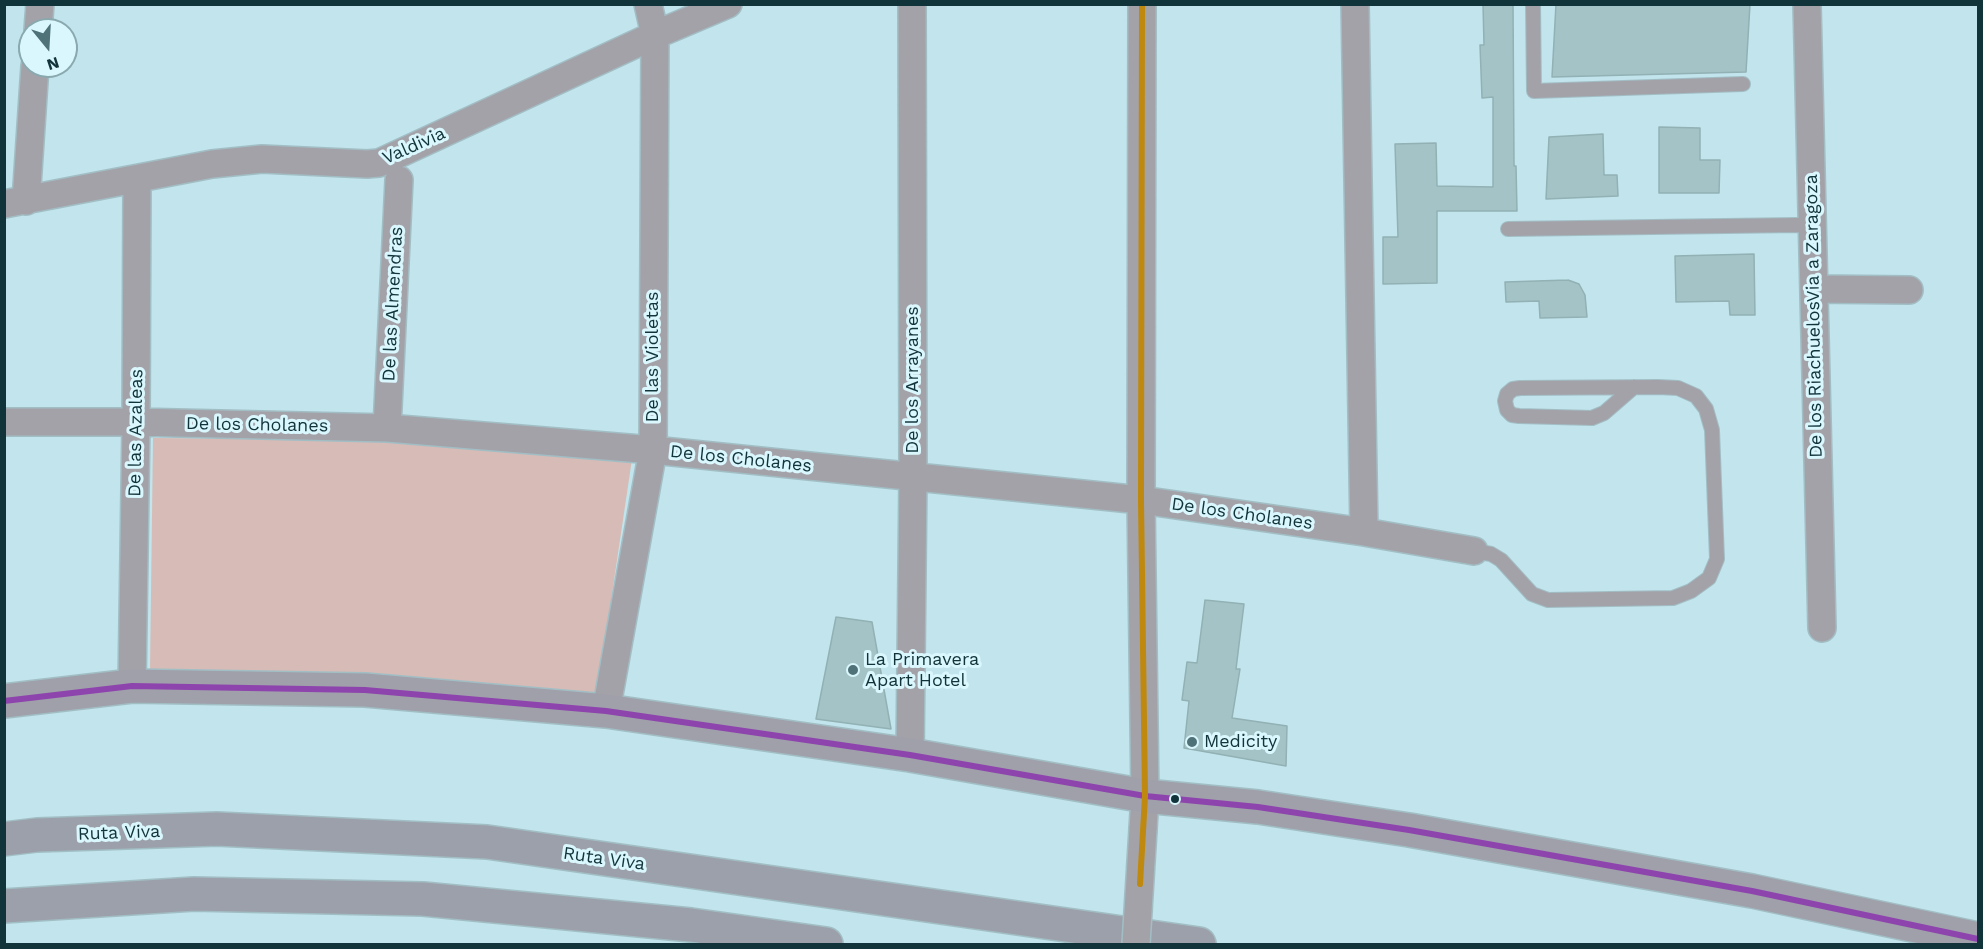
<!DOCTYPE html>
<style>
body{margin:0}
#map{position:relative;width:1983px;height:949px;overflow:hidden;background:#c2e4ec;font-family:"Work Sans",sans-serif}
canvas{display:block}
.frame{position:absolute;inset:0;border:6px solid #11333a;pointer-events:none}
.north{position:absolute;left:18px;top:18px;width:60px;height:60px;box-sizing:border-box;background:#d9f7fd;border:2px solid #89a9af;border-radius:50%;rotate:162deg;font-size:16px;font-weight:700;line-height:24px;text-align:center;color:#11333a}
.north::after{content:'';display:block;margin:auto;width:21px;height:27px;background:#4f7178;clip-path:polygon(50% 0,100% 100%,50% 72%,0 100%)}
</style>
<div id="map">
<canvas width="1983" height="949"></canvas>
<div class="frame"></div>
<div class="north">N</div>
</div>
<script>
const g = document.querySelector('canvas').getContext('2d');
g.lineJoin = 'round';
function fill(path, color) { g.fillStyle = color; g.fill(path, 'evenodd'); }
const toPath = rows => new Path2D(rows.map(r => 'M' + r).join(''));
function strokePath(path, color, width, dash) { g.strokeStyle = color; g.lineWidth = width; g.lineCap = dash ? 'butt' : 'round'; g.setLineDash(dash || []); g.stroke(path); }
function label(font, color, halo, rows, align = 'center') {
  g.font = font + ' "Work Sans",sans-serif'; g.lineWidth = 6; g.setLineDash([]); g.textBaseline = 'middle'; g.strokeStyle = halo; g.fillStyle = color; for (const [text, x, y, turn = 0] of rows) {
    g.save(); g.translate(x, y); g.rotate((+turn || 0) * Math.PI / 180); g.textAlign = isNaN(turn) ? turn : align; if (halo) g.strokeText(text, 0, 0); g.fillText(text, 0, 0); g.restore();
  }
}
const green = toPath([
 [153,438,386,440,632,459,597,695,150,671]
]);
const building = toPath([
 [1483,4,1513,4,1514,166,1516,166,1517,211,1437,211,1437,283,1383,284,1383,237,1398,237,1395,144,1436,143,1437,186,1493,187,1493,97,1482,98,1480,45,1484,45,1483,4],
 [1556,4,1750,4,1746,72,1552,77,1556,4],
 [1659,127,1700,128,1700,160,1720,160,1719,193,1659,193,1659,127],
 [1603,134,1604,175,1617,175,1618,196,1546,199,1549,137,1603,134],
 [1754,254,1755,315,1730,315,1729,301,1676,302,1675,256,1754,254],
 [1568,280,1579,284,1585,295,1587,317,1540,318,1539,301,1506,302,1505,282,1568,280],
 [1205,600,1244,604,1236,669,1240,669,1232,718,1287,726,1286,766,1184,748,1189,701,1182,700,1187,662,1197,663,1205,600],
 [836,617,872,622,891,729,816,719,836,617]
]);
const service = toPath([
 [1533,4,1534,91,1743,84],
 [1508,229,1797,225,1812,226],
 [1474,551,1491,554,1501,560,1532,594,1548,600,1673,598,1691,591,1709,578,1717,559,1712,430,1706,409,1696,396,1678,388,1658,387,1520,388,1513,389,1507,394,1505,401,1507,410,1512,415,1519,416,1592,418,1604,413,1634,387]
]);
const minor = toPath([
 [1142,4,1141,500,1145,796,1143,829],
 [1355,4,1364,532],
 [1807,4,1822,628],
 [38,30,40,4],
 [26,201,35,66],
 [4,204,212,164,262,159,367,164,379,163,655,35,728,4],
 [1814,289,1909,290],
 [4,422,136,422,387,428,653,450,1141,500,1364,532,1474,551],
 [387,428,399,180],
 [132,686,136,422,137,180],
 [606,711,653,450,655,35,648,4],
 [910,755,913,476,912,4]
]);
const secondary = toPath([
 [4,701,132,686,365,690,606,711,910,755,1145,796,1258,807,1409,830,1752,891,1978,939]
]);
const trunk = toPath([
 [4,839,37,835,217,829,487,842,1199,944],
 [4,906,194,894,423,899,691,925,826,944]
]);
const minorBridge = toPath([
 [1136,944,1143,829]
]);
const bus1 = toPath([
 [4,701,132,686,365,690,606,711,910,755,1145,796,1258,807,1409,830,1752,891,1978,939]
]);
const bus2 = toPath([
 [1140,884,1145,796,1141,500,1142,4]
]);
const markers = [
 [853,670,6,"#4f7178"],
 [1192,742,6,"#4f7178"],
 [1175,799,5,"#11333a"]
];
const streetNames = [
 ["Valdivia",414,146,-24],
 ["De las Almendras",393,304,-87],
 ["De los RiachuelosVia a Zaragoza",1814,316,-91],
 ["De las Violetas",653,357,-90],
 ["De los Arrayanes",913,380,-90],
 ["De los Cholanes",257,425,1],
 ["De las Azaleas",136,433,-89],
 ["De los Cholanes",741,459,6],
 ["De los Cholanes",1242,514,8],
 ["Ruta Viva",119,833,-2],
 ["Ruta Viva",604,859,8]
];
const poiNames = [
 ["La Primavera",865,660],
 ["Apart Hotel",865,681],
 ["Medicity",1204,742]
];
fill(green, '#d7bbb6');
fill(building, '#a4c3c6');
strokePath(building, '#91b1b4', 1.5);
strokePath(service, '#a2bec5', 16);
strokePath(minor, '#a2bec5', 30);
strokePath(secondary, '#a2bec5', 36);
strokePath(trunk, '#a2bec5', 36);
strokePath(service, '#a4a2a9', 14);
strokePath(minor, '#a4a2a9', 27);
strokePath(secondary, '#9fa0aa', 33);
strokePath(trunk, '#9ca0aa', 33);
strokePath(minorBridge, '#a2bec5', 30, []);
strokePath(minorBridge, '#a4a2a9', 27);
strokePath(bus1, '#8e44ad', 6);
strokePath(bus2, '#be890e', 6);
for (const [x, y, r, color] of markers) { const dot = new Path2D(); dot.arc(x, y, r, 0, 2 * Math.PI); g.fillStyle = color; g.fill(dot); strokePath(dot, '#d9f7fd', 2); }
label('18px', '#11333a', '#d9f7fd', streetNames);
label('18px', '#11333a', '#d9f7fd', poiNames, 'left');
</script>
